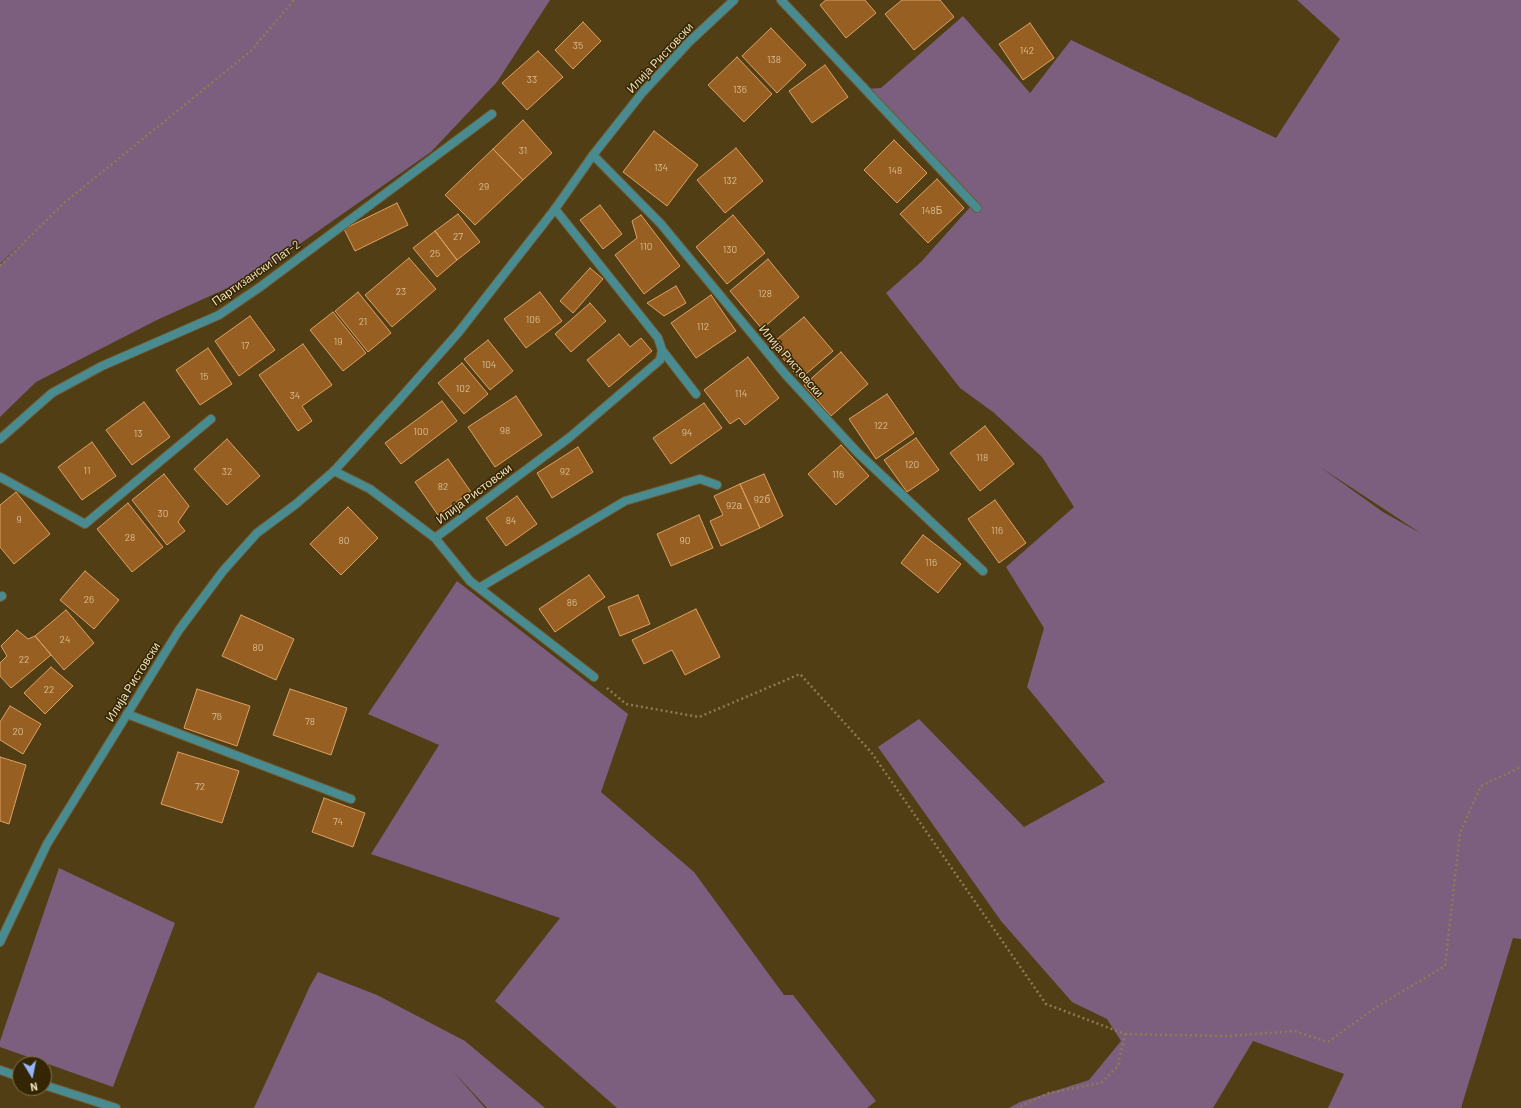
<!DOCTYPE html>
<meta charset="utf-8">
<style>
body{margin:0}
#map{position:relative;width:1521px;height:1108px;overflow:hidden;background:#513e15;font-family:Barlow,sans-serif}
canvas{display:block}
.north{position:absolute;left:12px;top:1056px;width:40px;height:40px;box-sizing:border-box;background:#342604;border:1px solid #80704c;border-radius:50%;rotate:170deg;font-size:11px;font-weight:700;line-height:16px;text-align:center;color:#f1deb9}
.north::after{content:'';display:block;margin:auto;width:14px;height:18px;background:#94b7fd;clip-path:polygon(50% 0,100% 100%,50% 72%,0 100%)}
</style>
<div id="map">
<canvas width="1521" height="1108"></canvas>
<div class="north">N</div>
</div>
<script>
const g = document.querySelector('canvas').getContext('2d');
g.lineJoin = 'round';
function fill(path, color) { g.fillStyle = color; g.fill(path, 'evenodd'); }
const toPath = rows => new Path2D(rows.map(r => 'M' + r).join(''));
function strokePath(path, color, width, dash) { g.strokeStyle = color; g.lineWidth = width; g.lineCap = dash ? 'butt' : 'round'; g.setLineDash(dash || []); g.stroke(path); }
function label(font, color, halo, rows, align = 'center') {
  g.font = font + ' Barlow,sans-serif'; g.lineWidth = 3; g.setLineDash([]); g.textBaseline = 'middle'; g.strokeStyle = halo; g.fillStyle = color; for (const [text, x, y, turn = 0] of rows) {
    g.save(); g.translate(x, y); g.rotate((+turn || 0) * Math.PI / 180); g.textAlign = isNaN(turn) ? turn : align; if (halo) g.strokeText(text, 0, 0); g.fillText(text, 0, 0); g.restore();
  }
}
const green = toPath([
 [0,0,550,0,497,82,431,152,254,276,157,320,36,382,0,417,0,265,23,241,0,264],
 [1297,0,1521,0,1521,939,1513,938,1461,1108,1328,1108,1344,1074,1253,1041,1213,1108,1009,1108,1020,1102,1089,1080,1121,1041,1107,1019,1072,1002,1001,921,878,747,919,719,1024,827,1105,782,1027,687,1044,628,1006,567,1074,507,1042,457,993,412,960,388,886,293,921,262,972,205,865,89,881,88,963,16,1030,93,1071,40,1276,138,1340,39],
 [1320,467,1422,534,1383,512],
 [457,581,628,714,601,792,694,872,784,995,793,995,876,1101,867,1108,617,1108,495,1001,560,918,371,854,439,745,368,714],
 [59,868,175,923,113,1087,0,1047,0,1041],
 [318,972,377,995,465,1041,545,1108,487,1108,452,1070,485,1108,254,1108,310,986]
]);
const building = toPath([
 [826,0,865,0,876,13,846,38,820,5,826,0],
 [902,0,940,0,954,17,914,50,885,14,902,0],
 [583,22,601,41,573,69,555,50,583,22],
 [1030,23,1054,58,1023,80,999,44,1030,23],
 [771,28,806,65,777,93,742,56,771,28],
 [538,51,563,77,527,110,502,83,538,51],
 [737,57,772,94,744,122,708,85,737,57],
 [825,65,848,97,812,123,789,91,825,65],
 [523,120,552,153,523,180,493,149,523,120],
 [654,131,698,165,667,206,623,172,654,131],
 [894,140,927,173,897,203,864,170,894,140],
 [736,148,763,181,725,213,697,180,736,148],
 [493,149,523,180,475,225,445,195,493,149],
 [937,179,964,208,928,243,900,214,937,179],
 [397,203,408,225,355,251,344,229,397,203],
 [600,205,622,234,603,249,580,220,600,205],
 [458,214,480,242,457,260,435,231,458,214],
 [641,215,680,266,644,294,615,255,637,238,632,221,641,215],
 [733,215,765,253,727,284,696,247,733,215],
 [435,231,457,260,437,277,413,248,435,231],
 [409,258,436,289,392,327,365,295,409,258],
 [768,259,799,297,762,329,730,291,768,259],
 [590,268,603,279,573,313,560,301,590,268],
 [676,286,686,303,664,316,647,303,676,286],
 [358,292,391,333,368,352,335,311,358,292],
 [540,292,562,321,526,348,504,319,540,292],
 [711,295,736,331,696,358,671,323,711,295],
 [590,303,606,321,571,352,555,334,590,303],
 [333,312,366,353,343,371,310,330,333,312],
 [250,316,275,350,239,376,215,341,250,316],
 [804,317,833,351,800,379,771,344,804,317],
 [619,334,630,347,641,338,652,351,609,387,587,360,619,334],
 [488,340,513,371,490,390,464,359,488,340],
 [303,344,332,385,302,406,312,421,298,431,259,375,303,344],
 [208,348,232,384,200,405,176,370,208,348],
 [841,352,868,384,831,416,804,385,841,352],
 [748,357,779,398,745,425,739,418,730,424,704,390,748,357],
 [462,363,488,394,464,414,438,383,462,363],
 [887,394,914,433,876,459,849,419,887,394],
 [516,396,542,435,495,467,468,427,516,396],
 [442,401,457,421,401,464,385,443,442,401],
 [144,402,170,437,132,465,106,430,144,402],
 [704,403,722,428,671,464,653,438,704,403],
 [985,426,1014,464,980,491,950,453,985,426],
 [916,438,939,470,907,492,884,460,916,438],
 [227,439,260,476,227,505,194,469,227,439],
 [92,442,116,476,82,500,58,467,92,442],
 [841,445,869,476,836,505,808,474,841,445],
 [578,447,593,472,552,498,537,473,578,447],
 [448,459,471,492,438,515,415,482,448,459],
 [164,474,189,506,178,522,185,531,167,545,132,500,164,474],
 [764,474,783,516,760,528,740,484,764,474],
 [740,484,760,528,721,546,710,521,723,515,714,496,740,484],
 [16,492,50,534,14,564,0,547,0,505,16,492],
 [517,496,537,524,506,546,486,518,517,496],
 [995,500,1026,543,999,563,968,519,995,500],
 [128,503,163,547,132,572,97,529,128,503],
 [348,507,378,538,341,575,310,544,348,507],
 [699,515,713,548,671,566,657,534,699,515],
 [923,535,961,564,938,593,901,563,923,535],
 [85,571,119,600,94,629,60,600,85,571],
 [589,575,605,597,555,632,539,609,589,575],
 [638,595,650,624,620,636,608,607,638,595],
 [696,609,720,657,685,675,672,650,644,664,632,640,696,609],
 [66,610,94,643,64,670,35,636,66,610],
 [241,615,294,639,276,680,222,656,241,615],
 [17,630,28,639,35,636,51,655,11,688,0,676,0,663,7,656,1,646,17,630],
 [51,667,73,686,45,714,24,693,51,667],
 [197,689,250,706,237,746,184,728,197,689],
 [290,689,347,708,331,755,273,735,290,689],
 [10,706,41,724,23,754,0,740,0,722,10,706],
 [178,752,239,771,222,823,161,804,178,752],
 [0,757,26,765,9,824,0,821,0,757],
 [324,798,365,813,353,847,312,832,324,798]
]);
const path = toPath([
 [0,266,64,203,251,51,294,0],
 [607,688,626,704,699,717,800,674,871,752,1046,1004,1125,1034,1118,1066,1101,1083,1049,1093,1017,1108],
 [1125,1034,1227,1036,1294,1031,1328,1042,1378,1006,1445,966,1460,833,1481,786,1519,768,1521,768]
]);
const lane = toPath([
 [781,0,977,208],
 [593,155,661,224,786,375,857,452,983,571],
 [662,350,696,394],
 [0,439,52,393,102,366,219,315,260,287,492,114],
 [334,471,370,489,435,538,470,581,594,677],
 [0,477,85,524,211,419],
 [435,538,570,437,660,360,662,350,658,338,555,209],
 [479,588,625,501,700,479,717,485],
 [0,597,2,596],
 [127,714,351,799],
 [0,1070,20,1077],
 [44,1085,116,1108]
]);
const street = toPath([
 [0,942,47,844,179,630,223,571,257,533,296,504,334,471,397,402,458,333,555,209,593,155,642,93,689,42,734,0]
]);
const numberNames = [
 ["35",578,46],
 ["142",1027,51],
 ["138",774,60],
 ["33",532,80],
 ["136",740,90],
 ["31",523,151],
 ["134",661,168],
 ["148",895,171],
 ["132",730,181],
 ["29",484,187],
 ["148Б",932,211],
 ["27",458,237],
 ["110",646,247],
 ["130",730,250],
 ["25",435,254],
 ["23",401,292],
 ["128",765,294],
 ["106",533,320],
 ["21",363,322],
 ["112",703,327],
 ["19",338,342],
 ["17",245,346],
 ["104",489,365],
 ["15",204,377],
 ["102",463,389],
 ["114",741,394],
 ["34",295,396],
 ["122",881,426],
 ["98",505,431],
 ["100",421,432],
 ["94",687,433],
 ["13",138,434],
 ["118",982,458],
 ["120",912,465],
 ["11",87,471],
 ["32",227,472],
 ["92",565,472],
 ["116",838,475],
 ["82",443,487],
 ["92б",762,500],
 ["92а",734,506],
 ["30",163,514],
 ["9",19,520],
 ["84",511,521],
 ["116",997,531],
 ["28",130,538],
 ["80",344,541],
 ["90",685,541],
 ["116",931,563],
 ["26",89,600],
 ["86",572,603],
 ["24",65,640],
 ["80",258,648],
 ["22",24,660],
 ["22",49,690],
 ["76",217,717],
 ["78",310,722],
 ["20",18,732],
 ["72",200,787],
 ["74",338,822]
];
const streetNames = [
 ["Илија Ристовски",660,58,-47],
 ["Партизански Пат-2",256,273,-35],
 ["Илија Ристовски",791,361,49],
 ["Илија Ристовски",474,494,-37],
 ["Илија Ристовски",133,682,-58]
];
fill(green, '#7c5e7f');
fill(building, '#975f21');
strokePath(building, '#dda065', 1);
strokePath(lane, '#6e5b33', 10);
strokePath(street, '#6e5b33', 10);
strokePath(path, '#8e7b53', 2.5, [2, 3]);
strokePath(lane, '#488c92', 8);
strokePath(street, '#488c92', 8);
label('10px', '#dabe93', null, numberNames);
label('12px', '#f1deb9', '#342604', streetNames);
</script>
